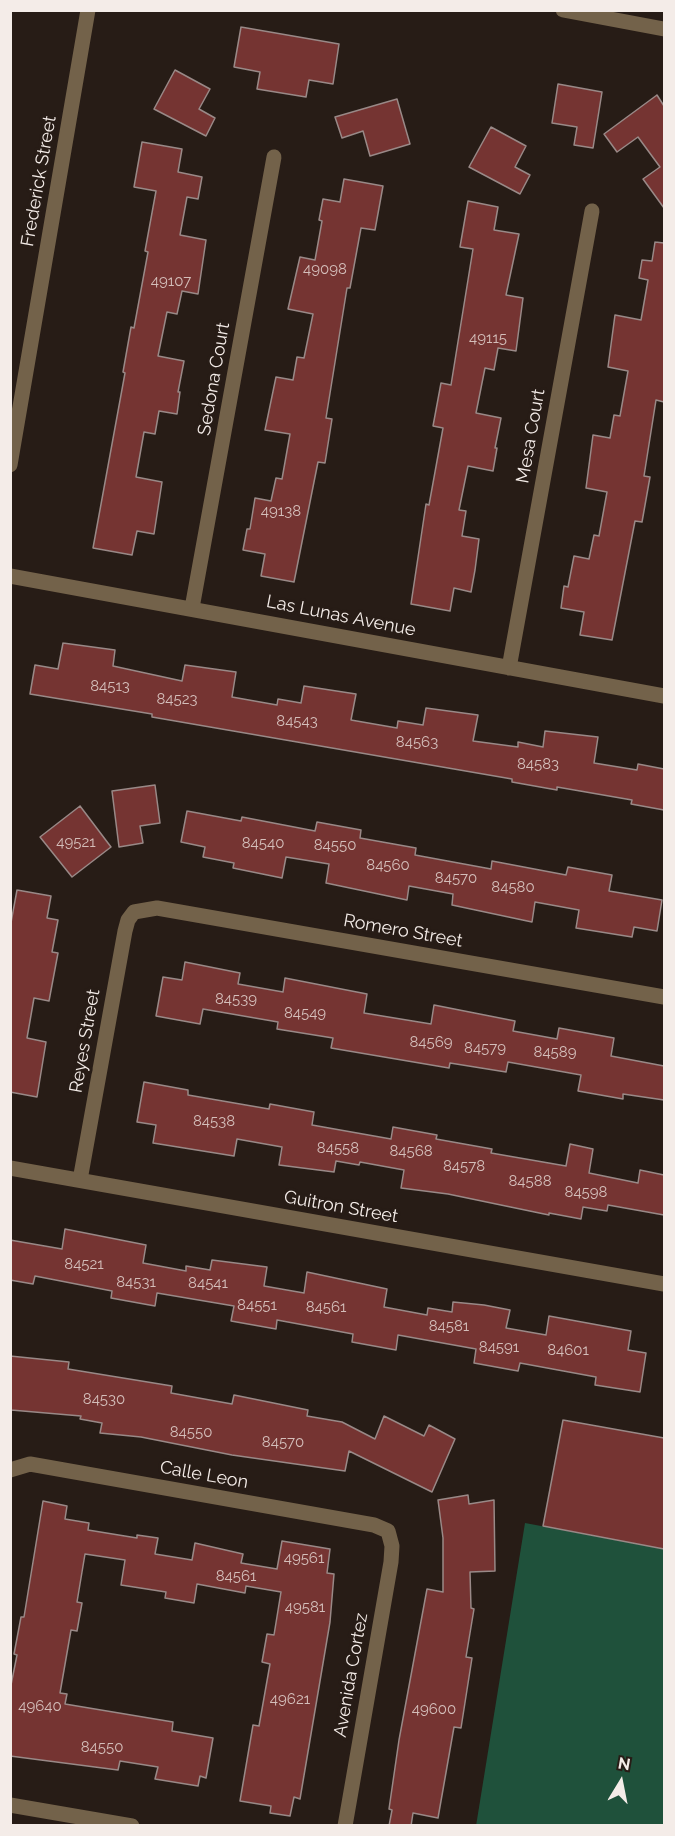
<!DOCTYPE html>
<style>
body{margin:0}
#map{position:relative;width:675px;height:1836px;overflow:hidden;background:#271c16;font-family:Raleway,sans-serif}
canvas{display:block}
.frame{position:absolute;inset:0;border:12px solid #f4ece8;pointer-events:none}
.north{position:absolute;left:591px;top:1752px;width:60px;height:60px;-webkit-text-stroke:4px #271c16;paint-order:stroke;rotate:10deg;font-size:16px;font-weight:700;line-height:24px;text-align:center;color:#f4ece8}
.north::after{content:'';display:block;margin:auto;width:21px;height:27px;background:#f4ece8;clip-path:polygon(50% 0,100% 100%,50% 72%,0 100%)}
</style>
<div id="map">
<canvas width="675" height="1836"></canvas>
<div class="frame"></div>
<div class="north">N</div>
</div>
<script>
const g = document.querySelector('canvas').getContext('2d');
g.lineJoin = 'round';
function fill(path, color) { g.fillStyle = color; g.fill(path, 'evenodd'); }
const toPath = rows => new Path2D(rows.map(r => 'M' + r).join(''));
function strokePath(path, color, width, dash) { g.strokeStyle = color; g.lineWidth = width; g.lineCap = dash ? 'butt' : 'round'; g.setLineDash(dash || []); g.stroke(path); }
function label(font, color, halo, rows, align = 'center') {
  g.font = font + ' Raleway,sans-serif'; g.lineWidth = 6; g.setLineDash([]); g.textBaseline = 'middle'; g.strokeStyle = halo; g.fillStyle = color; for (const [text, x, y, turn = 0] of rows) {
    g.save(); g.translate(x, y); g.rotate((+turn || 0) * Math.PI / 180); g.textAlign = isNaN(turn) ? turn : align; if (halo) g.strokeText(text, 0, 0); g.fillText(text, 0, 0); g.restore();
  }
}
const green = toPath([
 [525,1523,664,1549,664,1825,476,1826]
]);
const building = toPath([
 [241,27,339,44,333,84,309,80,306,97,257,89,260,72,234,67,241,27],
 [175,70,210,89,199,109,215,118,206,136,154,109,175,70],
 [558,84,602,92,593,148,574,145,577,127,552,123,558,84],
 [657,95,664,106,664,208,643,179,660,167,638,137,617,152,604,134,657,95],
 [397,99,410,144,370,156,363,131,342,138,335,117,397,99],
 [491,127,526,146,515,167,530,175,520,194,469,167,491,127],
 [142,142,182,149,178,172,202,177,198,199,187,197,180,235,206,240,198,294,182,291,177,314,167,312,158,356,184,361,178,392,180,392,177,414,159,411,155,434,144,432,136,477,162,482,154,534,137,531,132,555,93,548,125,373,123,372,131,327,134,328,148,252,145,251,156,191,134,187,142,142],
 [344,179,383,186,375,230,361,228,350,288,347,288,326,418,332,419,325,463,318,462,294,582,261,576,265,554,243,550,247,529,250,529,255,498,271,501,276,478,282,479,290,434,265,430,276,377,293,380,297,357,304,358,313,314,288,309,300,257,315,260,322,221,319,220,323,199,340,202,344,179],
 [468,201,498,207,494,230,519,234,506,295,523,298,516,351,498,348,494,370,485,368,476,413,501,418,495,448,497,448,493,471,468,466,459,510,466,511,462,536,479,539,475,570,471,592,454,588,450,611,411,604,426,504,429,505,443,428,433,426,441,383,451,385,473,249,460,247,468,201],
 [655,242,664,243,664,402,656,400,644,476,650,477,642,522,635,521,612,640,580,635,584,612,561,608,564,586,568,587,574,556,589,559,594,535,599,536,607,492,586,488,593,435,610,438,614,415,620,416,628,371,608,367,615,315,641,320,648,280,639,278,642,260,652,261,655,242],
 [63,643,115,650,113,666,182,681,185,665,236,672,232,697,277,705,278,699,301,703,304,686,356,694,351,720,397,728,398,721,423,725,426,708,478,715,473,741,518,747,518,742,543,747,545,731,598,737,594,763,637,770,638,764,664,769,664,810,631,804,632,800,557,787,557,790,512,782,512,779,152,717,152,714,30,694,35,665,58,669,63,643],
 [155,785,160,823,140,826,143,843,119,847,112,791,155,785],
 [80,806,111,847,72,877,40,837,80,806],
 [187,811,241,821,242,817,315,831,317,822,361,830,360,838,416,848,415,855,491,869,492,861,566,875,568,867,612,875,609,891,662,900,657,931,634,927,632,937,576,928,579,910,535,902,532,922,452,905,453,894,409,886,407,900,388,896,326,883,329,864,286,857,282,878,233,868,234,863,203,857,205,847,181,842,187,811],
 [17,890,51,896,47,918,58,920,52,952,58,953,49,1001,34,998,27,1038,46,1042,37,1097,10,1092,10,928,17,890],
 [185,962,240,973,238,984,283,992,285,978,367,994,364,1013,431,1024,434,1005,515,1021,513,1031,557,1039,559,1028,614,1038,611,1056,664,1066,664,1100,623,1094,623,1099,578,1091,581,1075,508,1062,506,1072,450,1063,449,1068,331,1048,333,1038,277,1029,278,1022,203,1009,200,1024,156,1016,163,977,182,980,185,962],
 [144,1082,188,1090,188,1095,269,1109,270,1104,314,1112,312,1125,391,1139,393,1127,437,1135,436,1139,492,1149,491,1153,566,1166,570,1144,593,1149,589,1173,638,1183,640,1170,664,1175,664,1215,608,1205,607,1211,583,1207,581,1219,549,1213,549,1215,448,1194,401,1188,404,1170,360,1162,359,1165,336,1161,334,1172,279,1165,282,1147,237,1139,234,1156,153,1143,156,1125,137,1122,144,1082],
 [65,1229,146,1245,143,1263,186,1271,186,1266,210,1270,212,1260,267,1267,264,1286,304,1293,307,1272,387,1289,384,1307,427,1315,428,1308,452,1312,453,1302,484,1305,510,1310,506,1328,546,1335,549,1316,631,1331,628,1350,646,1353,640,1392,595,1385,596,1377,520,1363,518,1371,474,1363,476,1349,398,1335,396,1350,352,1342,353,1334,277,1320,276,1329,231,1321,234,1306,157,1293,155,1306,111,1298,112,1291,35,1276,33,1284,10,1280,10,1240,62,1249,65,1229],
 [10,1356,69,1362,68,1369,172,1386,171,1393,232,1404,234,1395,308,1410,307,1416,342,1422,375,1439,384,1416,424,1436,429,1425,455,1439,432,1492,349,1451,345,1471,232,1455,141,1437,100,1433,102,1423,80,1419,81,1416,11,1410,10,1356],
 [563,1420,664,1438,664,1549,543,1526,563,1420],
 [468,1495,469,1504,494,1500,495,1571,470,1572,471,1608,474,1609,466,1657,472,1658,461,1728,454,1727,438,1818,413,1813,411,1826,389,1826,392,1810,389,1809,399,1740,427,1589,443,1592,443,1538,438,1500,468,1495],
 [43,1501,67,1506,65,1519,89,1523,88,1530,137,1538,137,1535,158,1538,155,1554,192,1560,195,1543,243,1554,241,1563,277,1569,282,1541,330,1549,327,1573,334,1574,330,1622,300,1799,294,1797,290,1816,270,1813,271,1806,240,1801,253,1725,259,1726,270,1664,262,1662,267,1634,274,1635,281,1592,246,1586,245,1593,197,1584,194,1603,165,1598,166,1592,121,1585,125,1560,85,1554,77,1602,82,1603,77,1631,71,1630,60,1693,67,1694,65,1704,173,1722,172,1731,213,1738,206,1778,200,1776,198,1786,155,1779,158,1767,120,1761,118,1770,10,1756,10,1690,17,1655,14,1654,21,1617,24,1617,43,1501]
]);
const minor = toPath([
 [563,10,664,29],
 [10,465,88,10],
 [10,576,664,696],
 [192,608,274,157],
 [509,668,592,211],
 [10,1168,664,1284],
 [80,1180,125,931,128,920,134,912,157,908,664,997],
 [10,1470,30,1464,374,1525,388,1531,392,1546,391,1562,345,1826],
 [10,1805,132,1826]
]);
const numberNames = [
 ["49098",325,269],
 ["49107",171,281],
 ["49115",488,338],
 ["49138",281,511],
 ["84513",110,686],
 ["84523",177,699],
 ["84543",297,721],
 ["84563",417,742],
 ["84583",538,764],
 ["49521",76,842],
 ["84540",263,843],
 ["84550",335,845],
 ["84560",388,865],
 ["84570",456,878],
 ["84580",513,887],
 ["84539",236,999],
 ["84549",305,1013],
 ["84569",431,1042],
 ["84579",485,1048],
 ["84589",555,1052],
 ["84538",214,1121],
 ["84558",338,1148],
 ["84568",411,1151],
 ["84578",464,1166],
 ["84588",530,1181],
 ["84598",586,1192],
 ["84521",84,1264],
 ["84531",136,1282],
 ["84541",208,1283],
 ["84551",257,1305],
 ["84561",326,1307],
 ["84581",449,1326],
 ["84591",499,1347],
 ["84601",568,1350],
 ["84530",104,1399],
 ["84550",191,1432],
 ["84570",283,1442],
 ["49561",304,1558],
 ["84561",236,1576],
 ["49581",305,1607],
 ["49621",290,1699],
 ["49640",40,1706],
 ["49600",434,1709],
 ["84550",102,1747]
];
const streetNames = [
 ["Frederick Street",39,181,-80],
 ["Sedona Court",214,379,-80],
 ["Mesa Court",531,436,-80],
 ["Las Lunas Avenue",341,616,11],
 ["Romero Street",403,931,10],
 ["Reyes Street",85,1041,-80],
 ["Guitron Street",341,1207,10],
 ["Calle Leon",204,1475,10],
 ["Avenida Cortez",351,1675,-80]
];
fill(green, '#1f513b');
fill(building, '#753432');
strokePath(building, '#998987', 1.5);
strokePath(minor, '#73624a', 15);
label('15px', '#d4beba', null, numberNames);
label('18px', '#f4ece8', '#271c16', streetNames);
</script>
